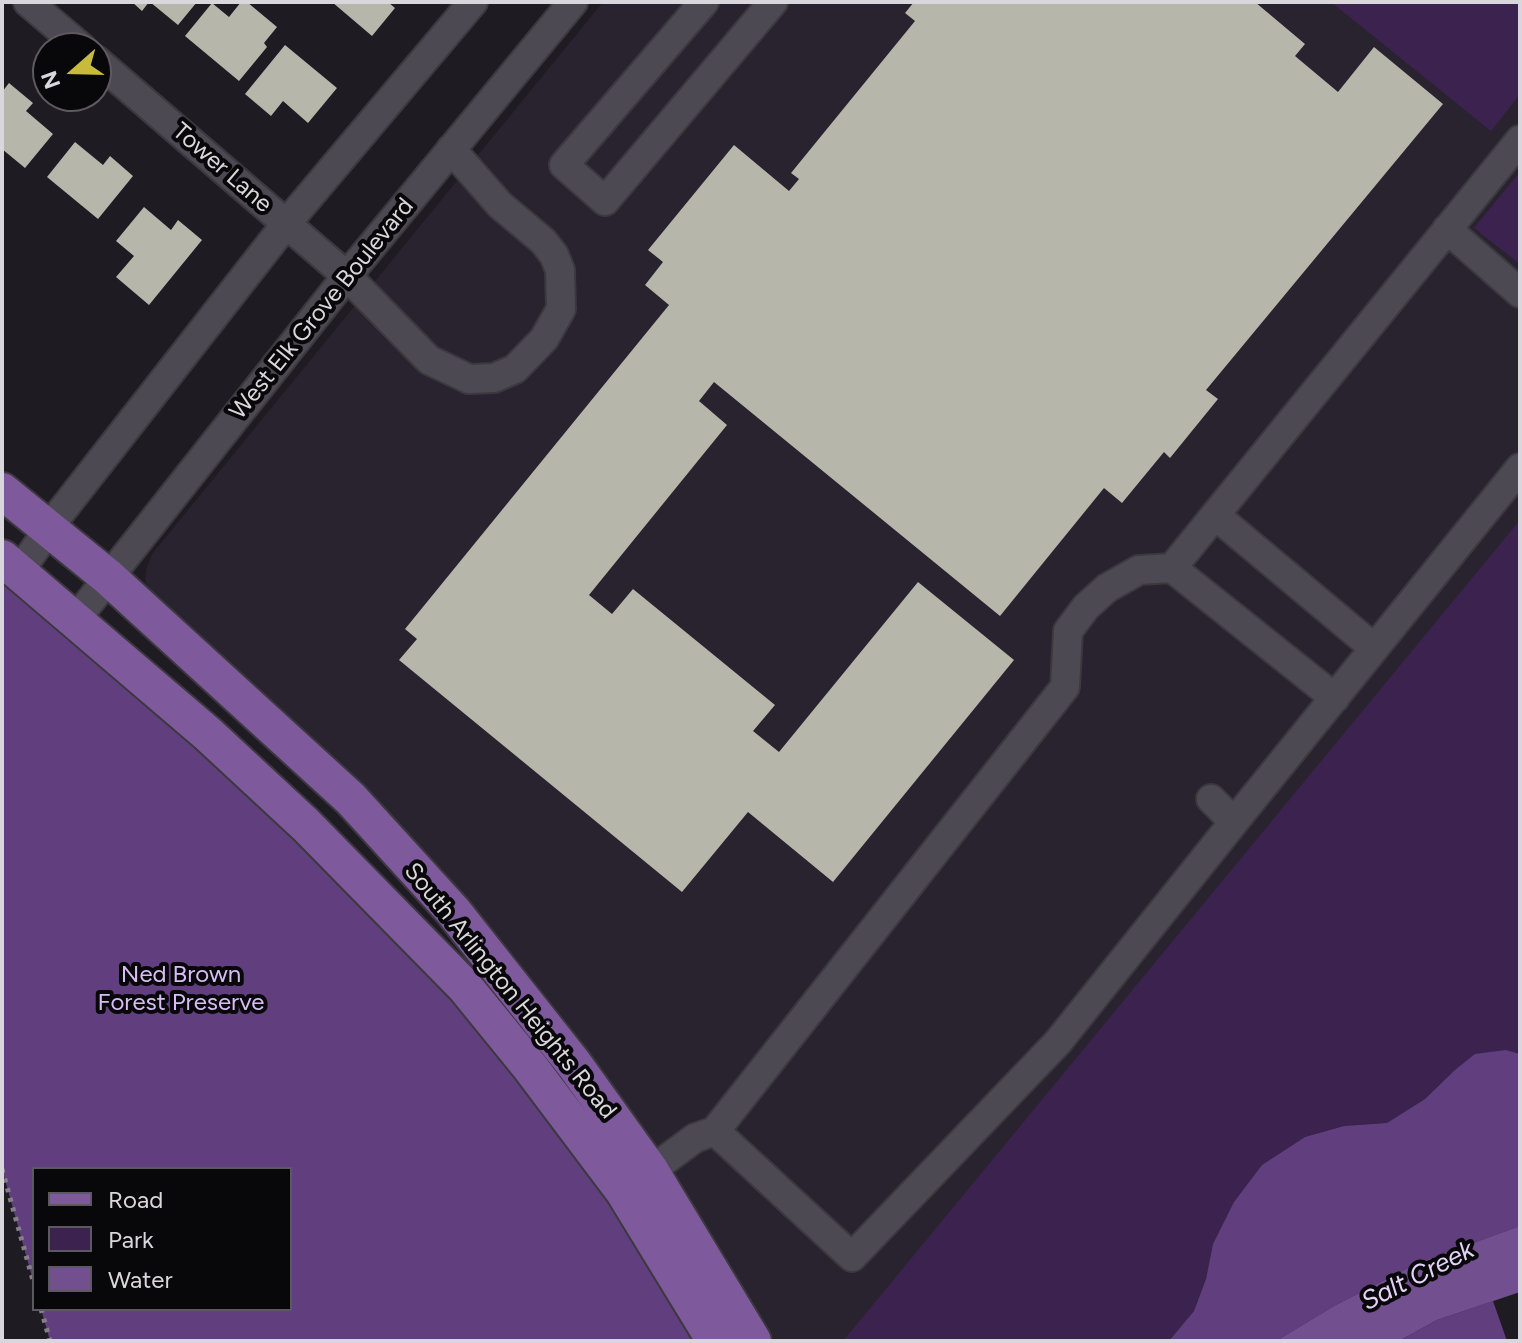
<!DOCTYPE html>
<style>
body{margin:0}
#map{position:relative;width:1522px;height:1343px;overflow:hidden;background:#1f1b23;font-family:Figtree,sans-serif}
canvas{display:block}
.frame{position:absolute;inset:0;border:4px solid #dad7dc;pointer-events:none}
.legend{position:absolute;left:32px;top:1167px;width:260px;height:144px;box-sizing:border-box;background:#08070a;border:2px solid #5c5a5e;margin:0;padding:10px 14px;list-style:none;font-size:24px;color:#dad7dc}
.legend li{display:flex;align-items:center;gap:16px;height:40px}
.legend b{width:40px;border:2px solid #5c5a5e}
.north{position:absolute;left:32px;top:32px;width:80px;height:80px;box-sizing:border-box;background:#08070a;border:2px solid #5c5a5e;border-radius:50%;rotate:250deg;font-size:22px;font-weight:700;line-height:32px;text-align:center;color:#dad7dc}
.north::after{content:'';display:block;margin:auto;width:28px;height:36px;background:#c8bb3b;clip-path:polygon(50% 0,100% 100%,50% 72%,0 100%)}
</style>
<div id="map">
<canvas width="1522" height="1343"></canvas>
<div class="frame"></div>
<ul class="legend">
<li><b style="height:10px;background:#7e5a9d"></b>Road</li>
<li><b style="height:22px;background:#3b224f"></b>Park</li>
<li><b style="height:22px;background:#72508f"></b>Water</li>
</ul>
<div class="north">N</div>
</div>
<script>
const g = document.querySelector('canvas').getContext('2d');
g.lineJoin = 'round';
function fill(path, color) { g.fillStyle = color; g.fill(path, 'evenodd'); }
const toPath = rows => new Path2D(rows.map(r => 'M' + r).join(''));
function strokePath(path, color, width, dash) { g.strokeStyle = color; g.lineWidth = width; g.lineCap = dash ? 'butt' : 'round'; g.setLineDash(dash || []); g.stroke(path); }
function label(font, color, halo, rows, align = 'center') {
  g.font = font + ' Figtree,sans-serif'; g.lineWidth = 8; g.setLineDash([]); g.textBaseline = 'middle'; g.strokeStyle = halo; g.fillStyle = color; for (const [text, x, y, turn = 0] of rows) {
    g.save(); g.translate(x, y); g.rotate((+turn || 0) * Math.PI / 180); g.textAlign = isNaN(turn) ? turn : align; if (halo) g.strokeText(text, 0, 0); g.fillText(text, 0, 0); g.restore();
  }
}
const built = toPath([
 [603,2,1520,2,1520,1226,1334,1306,1276,1341,775,1341,679,1182,562,1016,499,937,434,861,361,784,163,610,150,595,145,581,146,570,152,554]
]);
const green = toPath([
 [1331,2,1520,2,1520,94,1491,131],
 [1520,172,1520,264,1474,228],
 [1520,520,1520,1054,1506,1050,1455,1070,1425,1099,1387,1123,1344,1126,1305,1137,1262,1165,1234,1202,1213,1244,1206,1279,1194,1311,1169,1341,843,1341]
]);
const forest = toPath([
 [2,558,492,1019,715,1341,50,1341,41,1309,290,1309,290,1169,34,1169,34,1284,2,1169],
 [1506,1050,1520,1054,1520,1226,1418,1263,1334,1306,1276,1341,1169,1341,1194,1311,1206,1279,1213,1244,1234,1202,1262,1165,1305,1137,1344,1126,1387,1123,1425,1099,1455,1070,1475,1054],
 [1493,1301,1507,1341,1399,1341,1437,1320]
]);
const water = toPath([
 [1520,1226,1520,1292,1437,1320,1399,1341,1276,1341,1334,1306,1418,1263]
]);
const building = toPath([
 [132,2,149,2,142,11],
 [150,2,197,2,178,25],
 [241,2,247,2,277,27,264,43,267,47,239,81,185,36,212,3,229,17],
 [332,2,388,2,395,8,372,36],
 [914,2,1255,2,1305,44,1295,56,1338,92,1374,47,1443,104,1206,390,1218,399,1170,458,1164,452,1122,503,1104,488,1000,616,714,382,699,401,727,425,589,595,612,614,633,589,775,705,753,731,779,752,918,582,1014,660,833,882,748,812,682,892,399,660,417,639,405,629,669,305,645,285,663,262,648,250,734,145,789,191,799,179,791,173,915,21,905,13],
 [285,45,337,88,308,123,283,101,271,116,245,94],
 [9,83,33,103,26,111,53,134,25,168,2,149,2,92],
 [75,142,103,165,110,156,133,176,98,219,47,177],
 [144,207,171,230,178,220,202,240,149,305,116,277,134,256,116,241]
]);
const path = toPath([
 [2,1169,34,1284],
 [41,1309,50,1341]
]);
const minor = toPath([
 [28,2,82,48],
 [704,2,564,165,605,201,773,2],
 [96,60,347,276,429,360,469,379,494,378,515,369,544,339,561,309,560,270,554,255,543,241,500,205,451,149],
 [1447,229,1520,293],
 [1215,515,1374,648],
 [1172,568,1335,698],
 [19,572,57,517,286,224,473,2],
 [76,619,347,276,573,2],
 [1234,822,1520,468],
 [715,1131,852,1257,1058,1042,1234,822,1211,799],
 [637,1181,695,1138,715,1131,1065,687,1068,631,1086,607,1107,588,1139,570,1172,568,1520,140]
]);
const major = toPath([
 [2,491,108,577,351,799,453,911,574,1064,650,1170,753,1341],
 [2,558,208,734,306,825,465,987,530,1067,624,1192,715,1341]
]);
const streetNames = [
 ["Tower Lane",222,168,41],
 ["West Elk Grove Boulevard",322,309,-51],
 ["South Arlington Heights Road",510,991,51]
];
const parkNames = [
 ["Ned Brown",181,975],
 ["Forest Preserve",181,1003]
];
const waterNames = [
 ["Salt Creek",1418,1276,-27]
];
fill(built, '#29222f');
fill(green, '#3b224f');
fill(forest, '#613f7e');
fill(water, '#72508f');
fill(building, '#b6b6aa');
strokePath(minor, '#3b383e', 32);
strokePath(major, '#3b383e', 40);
strokePath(path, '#838086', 5, [4, 6]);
strokePath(minor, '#4d4952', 28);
strokePath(major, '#7e5a9d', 36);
label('24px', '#dad7dc', '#08070a', streetNames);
label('24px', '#d8bcf4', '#08070a', parkNames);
label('italic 26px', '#e4d2f7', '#08070a', waterNames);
</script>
